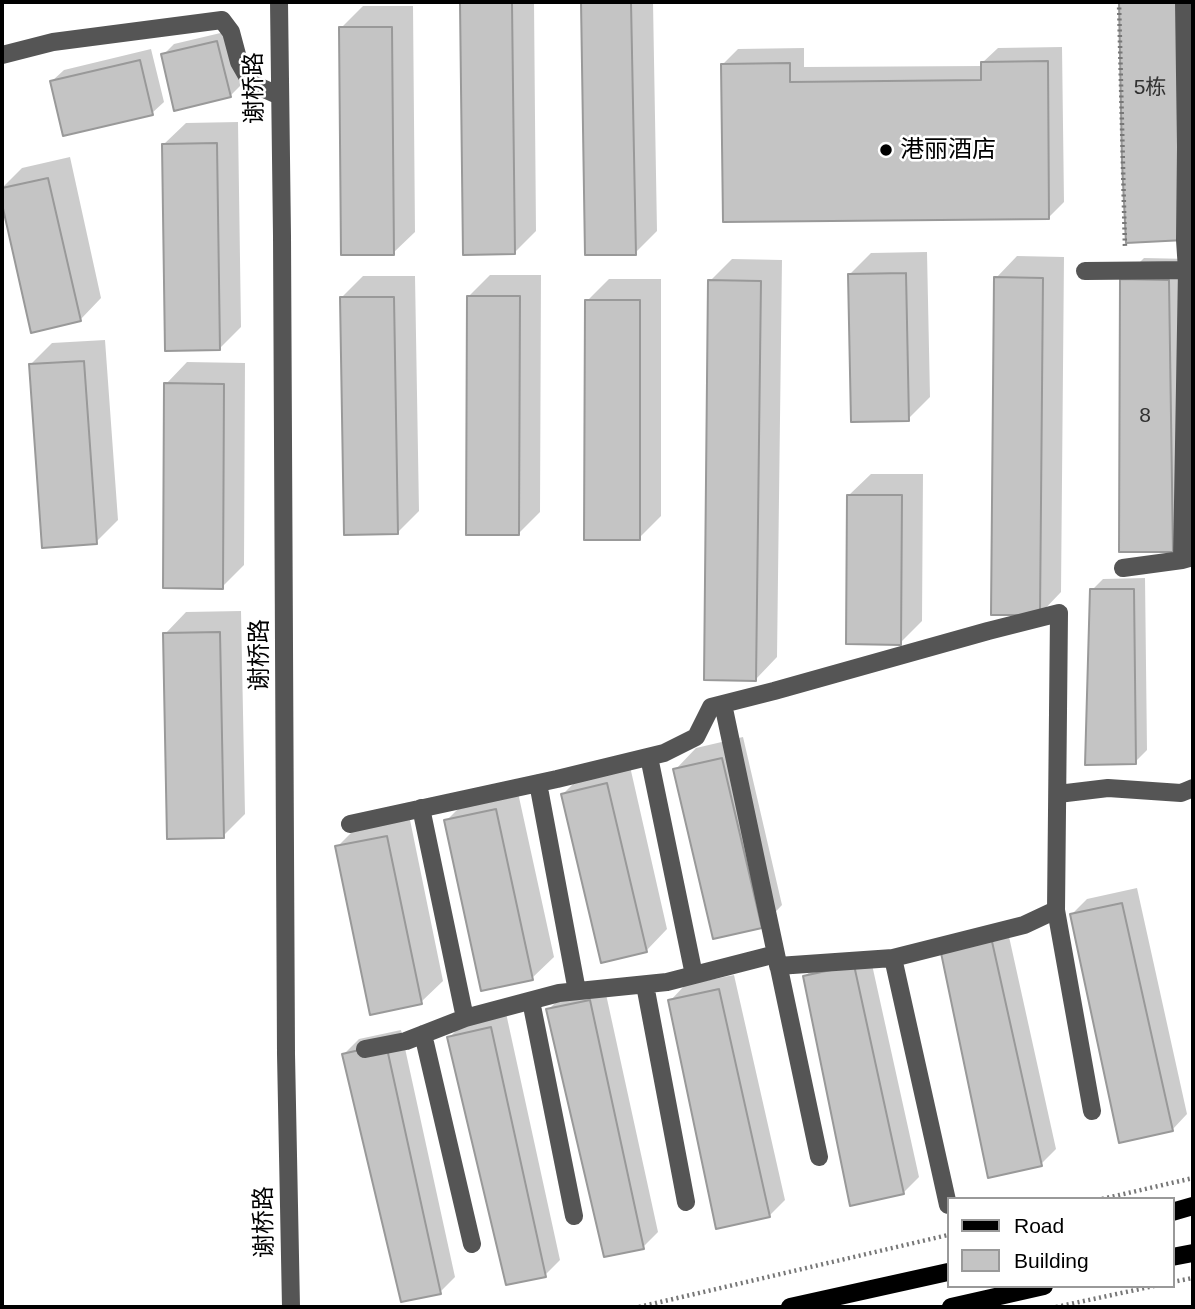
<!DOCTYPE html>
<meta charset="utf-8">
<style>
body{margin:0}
#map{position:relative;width:1195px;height:1309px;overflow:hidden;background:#fff;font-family:Arial,sans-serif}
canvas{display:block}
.frame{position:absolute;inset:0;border:4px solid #000;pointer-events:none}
.legend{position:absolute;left:947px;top:1197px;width:228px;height:91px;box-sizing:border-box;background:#fff;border:2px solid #999;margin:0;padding:9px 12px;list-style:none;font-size:21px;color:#000}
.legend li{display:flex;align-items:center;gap:14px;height:35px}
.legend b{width:35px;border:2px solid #999}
</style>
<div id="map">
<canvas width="1195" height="1309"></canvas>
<div class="frame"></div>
<ul class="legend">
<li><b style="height:9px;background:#000"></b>Road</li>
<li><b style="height:19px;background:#c4c4c4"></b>Building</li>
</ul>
</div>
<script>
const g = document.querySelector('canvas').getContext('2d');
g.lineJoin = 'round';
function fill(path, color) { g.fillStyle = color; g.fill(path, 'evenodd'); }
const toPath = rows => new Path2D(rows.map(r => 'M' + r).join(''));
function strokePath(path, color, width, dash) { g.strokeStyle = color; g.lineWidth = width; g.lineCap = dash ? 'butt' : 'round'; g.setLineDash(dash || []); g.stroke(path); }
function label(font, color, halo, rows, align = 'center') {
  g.font = font + ' Arial,"Noto Sans SC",sans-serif'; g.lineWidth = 5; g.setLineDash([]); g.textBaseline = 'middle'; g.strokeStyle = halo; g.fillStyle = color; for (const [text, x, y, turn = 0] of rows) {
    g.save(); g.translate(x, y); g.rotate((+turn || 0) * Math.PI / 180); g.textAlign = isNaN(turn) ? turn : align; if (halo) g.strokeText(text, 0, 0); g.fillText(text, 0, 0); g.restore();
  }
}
const shadow = toPath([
 [464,2,534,2,536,231,514,253,462,4],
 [583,2,653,2,657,231,635,253,587,253],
 [363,6,413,6,415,232,393,253,341,28],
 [229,31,241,85,230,96,163,55,174,44],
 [1062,47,1064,202,1049,217,723,64,738,49,804,48,804,67,982,66,982,63,998,48],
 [151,49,164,102,152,113,52,81,64,70],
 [238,122,241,327,219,349,164,144,186,123],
 [70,157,101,298,80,320,32,330,2,196,2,188,22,168],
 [927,252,930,397,908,419,849,275,871,253],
 [1017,256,1064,257,1061,592,1040,614,996,278],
 [1144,258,1190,259,1193,530,1173,550,1122,280],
 [732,259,782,260,777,657,756,679,710,281],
 [490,275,541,275,540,512,518,534,468,297],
 [363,276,415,276,419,511,398,532,341,298],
 [609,279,661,279,661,516,639,538,587,301],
 [105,340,118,520,96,542,30,365,52,343],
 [187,362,245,363,244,565,222,587,166,384],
 [871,474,923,474,922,621,900,643,849,495],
 [1145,578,1147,750,1135,762,1092,590,1103,579],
 [241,611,245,814,223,836,165,634,186,612],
 [743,737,782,905,761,927,675,770,696,748],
 [629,762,667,929,646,951,563,794,585,772],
 [517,788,554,957,532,978,446,821,468,799],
 [409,815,443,981,421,1002,337,847,359,825],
 [1137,888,1187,1114,1172,1130,1072,914,1087,899],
 [1006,923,1056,1149,1041,1164,942,949],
 [869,951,919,1177,904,1192,804,977,820,962],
 [734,975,785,1200,769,1216,670,1001,685,985],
 [604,985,658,1232,643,1247,548,1010,563,995],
 [506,1013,560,1260,545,1275,449,1038,464,1022],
 [401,1030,455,1277,440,1292,344,1054,359,1039]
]);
const building = toPath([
 [581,2,631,2,636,255,585,255,581,2],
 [1119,2,1177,2,1185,240,1126,243,1122,162,1119,2],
 [460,3,512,3,515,254,463,255,460,3],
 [339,27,392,27,394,255,341,255,339,27],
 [217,41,231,97,174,111,161,54,217,41],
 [140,60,153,115,63,136,50,81,140,60],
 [1048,61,1049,219,723,222,721,64,790,63,790,82,981,80,981,62,1048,61],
 [217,143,220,350,165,351,162,144,217,143],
 [48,178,81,321,31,333,2,204,2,188,48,178],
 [906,273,909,421,851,422,848,274,906,273],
 [994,277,1043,278,1040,615,991,615,994,277],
 [1120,279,1169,280,1173,552,1119,552,1120,279],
 [708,280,761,281,756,681,704,680,708,280],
 [467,296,520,296,519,535,466,535,467,296],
 [340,297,394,297,398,534,344,535,340,297],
 [585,300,640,300,640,540,584,540,585,300],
 [84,361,97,544,42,548,29,364,84,361],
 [164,383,224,384,223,589,163,588,164,383],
 [847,495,902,495,901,645,846,644,847,495],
 [1090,589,1134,589,1136,764,1085,765,1090,589],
 [220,632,224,838,167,839,163,633,220,632],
 [722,758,762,928,713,939,673,769,722,758],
 [607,783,647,952,601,963,561,794,607,783],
 [496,809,533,980,481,991,444,820,496,809],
 [387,836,422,1004,370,1015,335,846,387,836],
 [1122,903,1173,1131,1119,1143,1070,914,1122,903],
 [991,937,1042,1166,988,1178,940,948,991,937],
 [854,965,904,1194,850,1206,803,976,854,965],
 [719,989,770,1217,716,1229,668,1000,719,989],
 [590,1000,644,1249,604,1257,546,1009,590,1000],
 [491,1027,546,1277,506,1285,447,1037,491,1027],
 [386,1044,441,1294,401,1302,342,1054,386,1044]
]);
const path = toPath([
 [1119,2,1125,249],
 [1102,1199,1193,1178],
 [1172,1282,1193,1278],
 [639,1307,948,1235],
 [1056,1307,1154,1286]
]);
const minor = toPath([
 [279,2,282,236,286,1054,291,1307],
 [1184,2,1186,147,1185,240,1187,270,1182,560,1193,557],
 [2,55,53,42,222,20,231,32,239,62,251,83,280,96],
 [1085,271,1193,270],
 [1123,568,1182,560],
 [723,704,819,1157],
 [649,757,694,975],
 [538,783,577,991],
 [1058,794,1108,788,1181,793,1193,788],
 [421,808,465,1018],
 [350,824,557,779,664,753,696,737,711,707,774,691,988,631,1059,613,1056,910,1024,925,893,958,778,966],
 [1056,910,1092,1111],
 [893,958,948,1205],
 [645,985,686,1202],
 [531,1001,574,1216],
 [423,1034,472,1244],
 [365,1049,406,1041,465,1018,559,993,667,982,776,954]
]);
const major = toPath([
 [1172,1212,1193,1206],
 [1172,1257,1193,1253],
 [790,1307,948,1272],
 [951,1307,1044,1286]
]);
const markers = [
 [886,150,7,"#000"]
];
const numberNames = [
 ["5栋",1150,88],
 ["8",1145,416]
];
const streetNames = [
 ["谢桥路",255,88,-91],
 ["谢桥路",260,655,-90],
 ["谢桥路",265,1222,-91]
];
const poiNames = [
 ["港丽酒店",900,150]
];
fill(shadow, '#0003');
fill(building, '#c4c4c4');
strokePath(building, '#999', 2);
strokePath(path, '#777', 4.5, [2, 3.5]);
strokePath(minor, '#555', 18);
strokePath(major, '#000', 18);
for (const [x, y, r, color] of markers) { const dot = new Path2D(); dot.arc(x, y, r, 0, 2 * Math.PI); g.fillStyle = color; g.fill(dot); strokePath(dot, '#fff', 2.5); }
label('21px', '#313131', null, numberNames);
label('24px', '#000', '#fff', streetNames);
label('24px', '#000', '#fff', poiNames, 'left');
</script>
